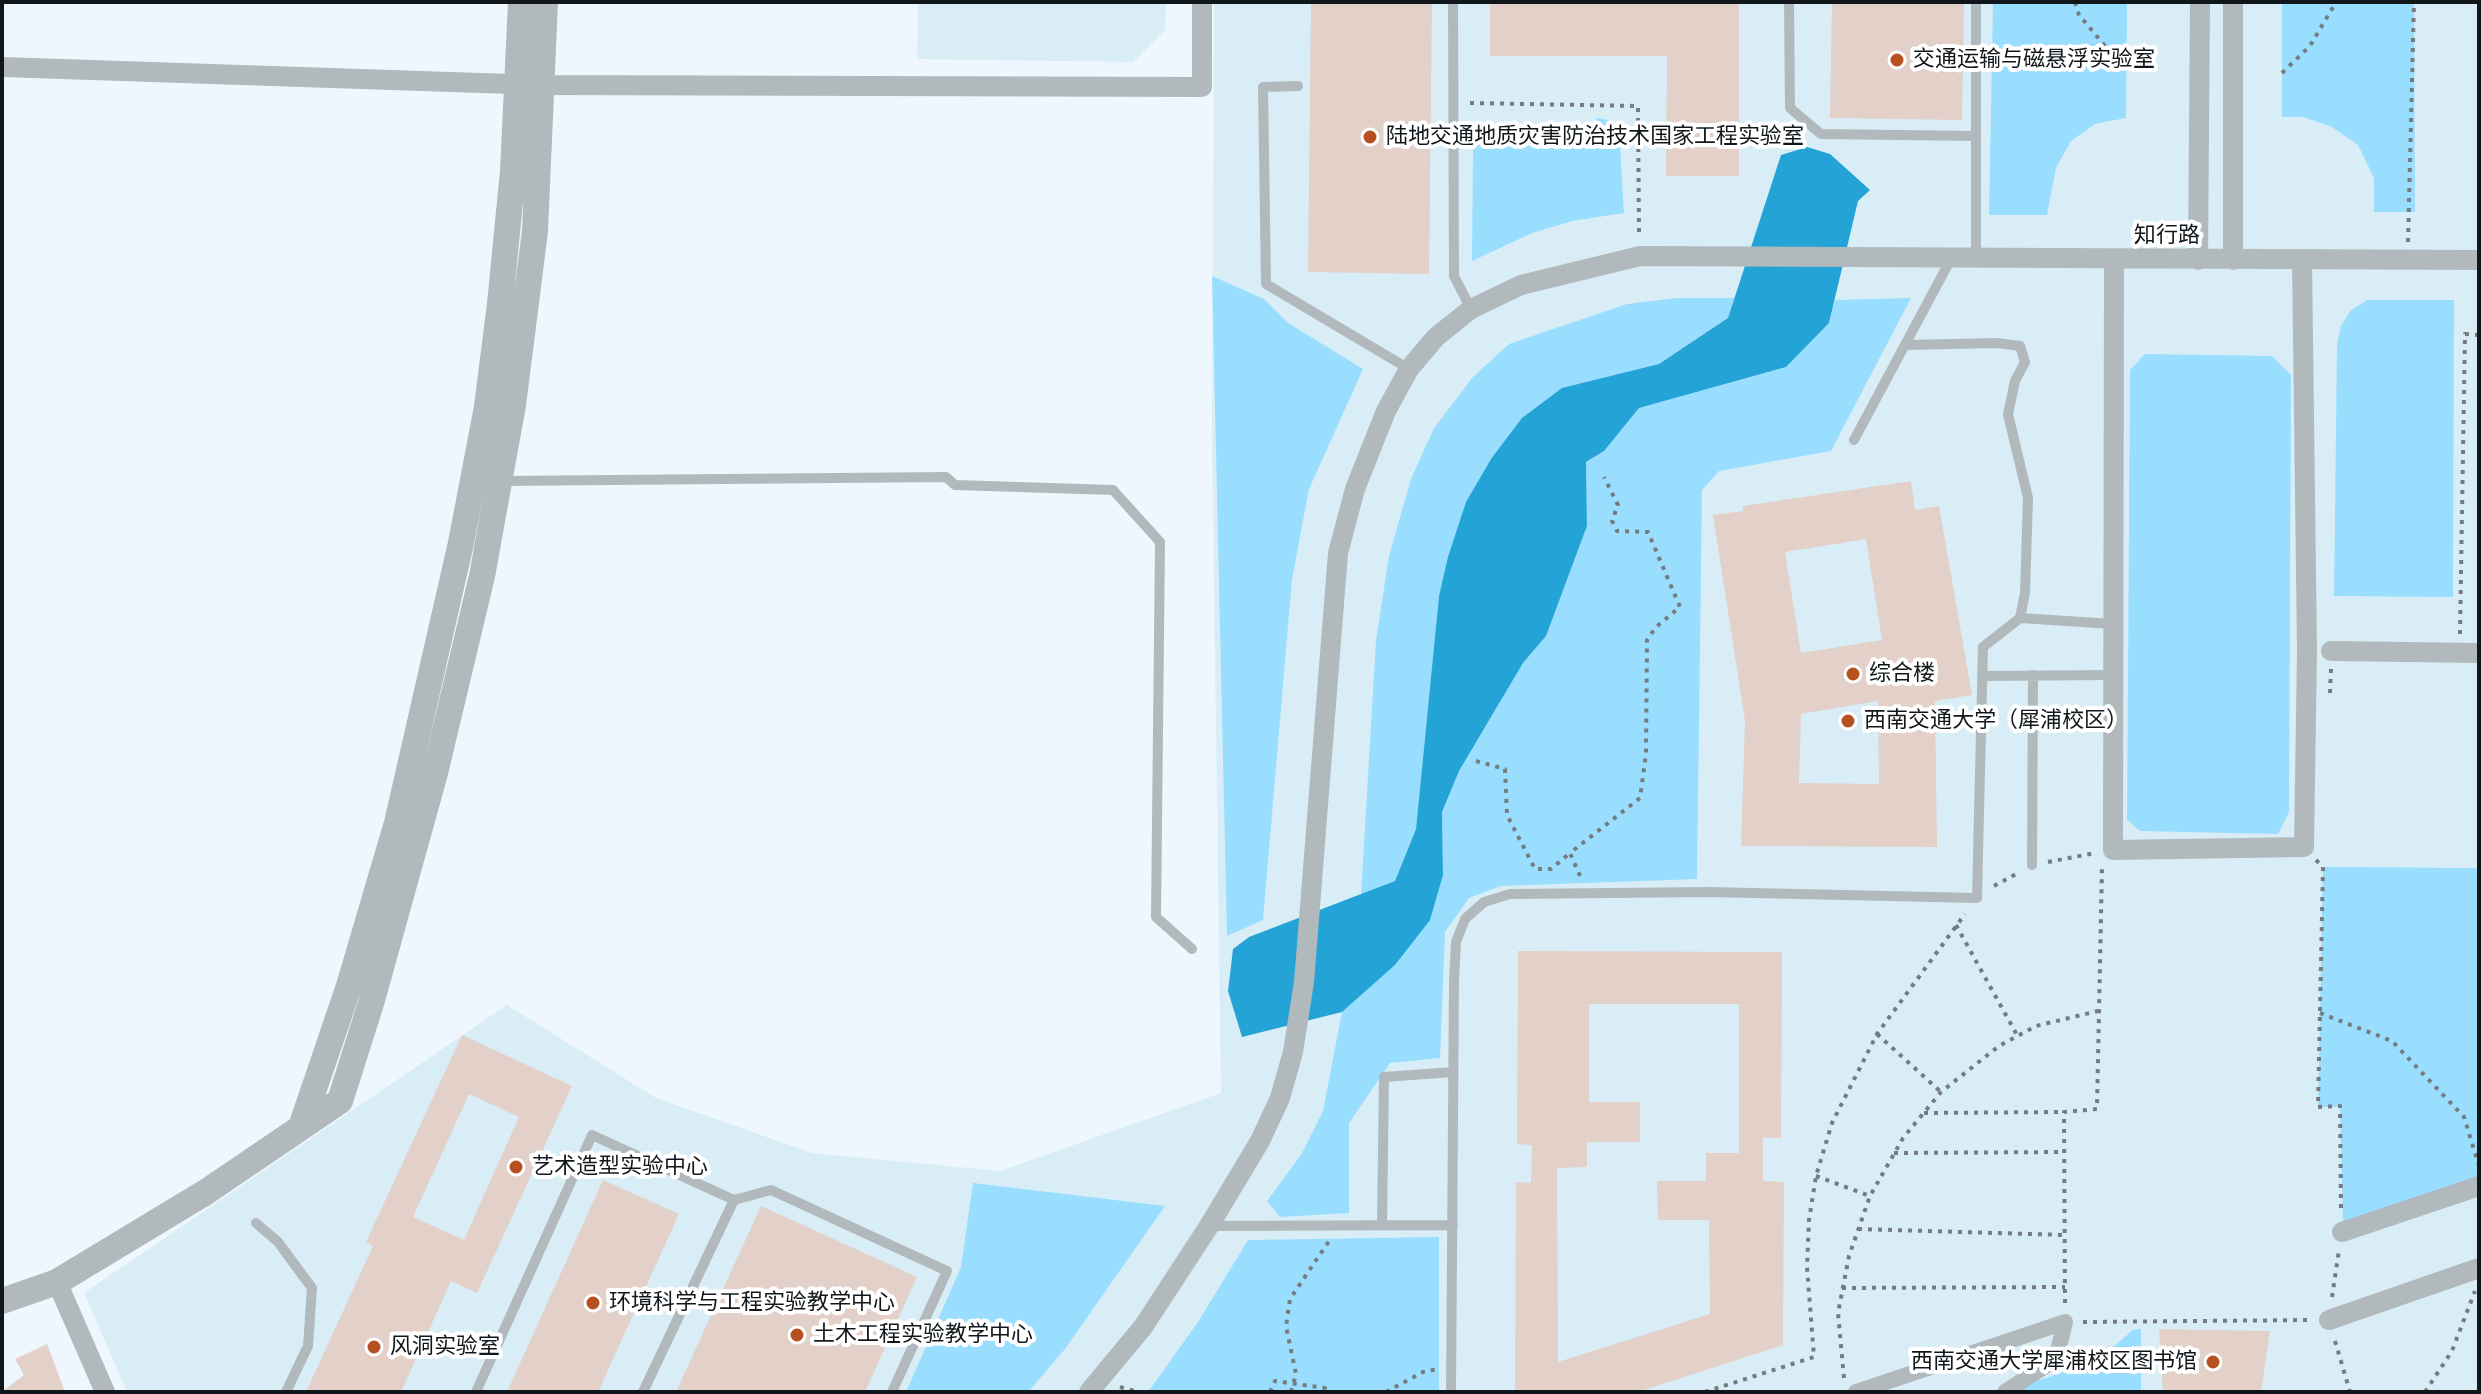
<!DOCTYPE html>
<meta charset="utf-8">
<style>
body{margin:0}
#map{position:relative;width:2481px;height:1394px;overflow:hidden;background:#edf7fd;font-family:"DM Sans",sans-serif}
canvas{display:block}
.frame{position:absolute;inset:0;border:4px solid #101619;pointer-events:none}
</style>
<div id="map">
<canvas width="2481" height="1394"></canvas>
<div class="frame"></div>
</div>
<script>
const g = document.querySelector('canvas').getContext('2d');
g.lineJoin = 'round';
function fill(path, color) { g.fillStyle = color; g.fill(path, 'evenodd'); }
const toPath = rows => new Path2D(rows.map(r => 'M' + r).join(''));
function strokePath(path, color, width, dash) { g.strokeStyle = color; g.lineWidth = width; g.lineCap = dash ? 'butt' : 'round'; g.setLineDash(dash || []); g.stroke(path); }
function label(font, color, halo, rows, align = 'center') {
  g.font = font + ' "DM Sans","Noto Sans SC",sans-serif'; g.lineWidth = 8; g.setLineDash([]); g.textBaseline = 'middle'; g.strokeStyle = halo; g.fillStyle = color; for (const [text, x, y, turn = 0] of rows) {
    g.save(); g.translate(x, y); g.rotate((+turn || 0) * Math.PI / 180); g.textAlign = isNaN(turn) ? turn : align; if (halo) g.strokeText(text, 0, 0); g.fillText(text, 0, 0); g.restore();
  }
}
const built = toPath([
 [918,2,1166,2,1165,30,1133,62,917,59],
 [1214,2,2479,2,2479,1392,127,1392,84,1293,507,1005,656,1098,812,1153,1000,1171,1221,1093,1212,436]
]);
const green = toPath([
 [1993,2,2127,2,2126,118,2095,124,2071,141,2056,168,2047,215,1989,215],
 [2282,2,2414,2,2415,212,2374,212,2374,178,2358,145,2332,127,2303,117,2282,117],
 [1596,118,1609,120,1619,130,1624,213,1572,221,1532,233,1472,261,1473,150,1488,137,1595,138],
 [1212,276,1264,299,1288,323,1363,369,1309,489,1292,579,1263,920,1227,936],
 [1677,298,1734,298,1729,318,1659,364,1562,389,1491,459,1466,503,1439,596,1416,829,1395,881,1361,895,1376,640,1389,556,1411,479,1434,428,1473,377,1509,344,1627,304],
 [1911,298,1831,451,1719,471,1702,490,1697,879,1501,886,1469,898,1445,932,1440,1058,1390,1063,1349,1123,1349,1213,1280,1217,1267,1201,1301,1155,1323,1111,1342,1012,1395,965,1443,875,1442,812,1459,771,1523,663,1546,636,1587,526,1586,462,1604,451,1639,408,1786,367,1829,323,1835,300],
 [2367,300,2454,300,2453,597,2334,596,2337,345,2341,326,2350,311],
 [2145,354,2272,356,2291,375,2289,812,2278,834,2140,831,2127,820,2130,370],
 [2323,867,2479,868,2479,1178,2343,1224,2340,1107,2318,1107],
 [973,1183,1165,1206,1065,1349,1028,1392,906,1392,961,1267],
 [1439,1237,1439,1392,1148,1392,1198,1322,1248,1240],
 [2141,1329,2141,1392,2017,1392,2033,1382,2096,1362,2133,1330]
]);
const water = toPath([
 [1807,147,1830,154,1870,190,1858,201,1829,323,1786,367,1639,408,1604,451,1586,462,1587,526,1546,636,1523,663,1459,771,1442,812,1443,875,1430,920,1395,965,1342,1012,1242,1037,1228,991,1233,949,1249,937,1395,881,1416,829,1439,596,1448,557,1466,502,1491,459,1522,418,1562,388,1659,364,1728,318,1781,155]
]);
const building = toPath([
 [1311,2,1432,2,1429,274,1308,272],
 [1490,2,1739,2,1739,176,1666,176,1667,56,1490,56],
 [1832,2,1964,2,1962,120,1830,118],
 [1911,481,1915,510,1939,506,1972,695,1935,701,1937,847,1741,846,1745,721,1713,515,1743,511,1743,506],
 [1866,539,1882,640,1801,653,1785,552],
 [1878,701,1879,784,1799,783,1801,714],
 [1518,951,1782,952,1781,1138,1763,1138,1763,1181,1784,1182,1783,1345,1638,1392,1515,1392,1516,1182,1531,1183,1532,1145,1517,1144],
 [1589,1004,1739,1004,1739,1153,1706,1153,1706,1181,1657,1181,1658,1220,1709,1220,1710,1314,1558,1362,1557,1168,1587,1167,1587,1142,1640,1142,1640,1102,1589,1102],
 [462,1035,572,1086,477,1293,451,1281,401,1392,306,1392,373,1246,366,1242],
 [469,1094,519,1117,464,1240,413,1217],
 [603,1180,679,1214,598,1392,507,1392],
 [761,1206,917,1277,865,1392,676,1392],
 [2159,1329,2270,1331,2261,1392,2163,1392],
 [47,1344,65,1392,2,1392,24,1375,15,1359]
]);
const path = toPath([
 [2075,2,2079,15,2127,72],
 [2282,73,2310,46,2336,2],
 [1470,103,1638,106,1639,237],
 [2408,242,2414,2],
 [2460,634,2465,334,2479,335],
 [2330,693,2331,669],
 [1476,761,1505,769,1507,815,1535,869,1551,869,1570,853],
 [2316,860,2323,867,2318,1107,2340,1106,2341,1210],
 [2048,862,2095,853],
 [1580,876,1570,853,1640,798,1646,754,1647,640,1656,627,1680,607,1648,532,1617,531,1612,521,1618,505,1604,477],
 [1994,886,2018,873],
 [1956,925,2017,1035],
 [2320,1013,2392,1041,2464,1117,2479,1166],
 [1877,1034,1941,1092],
 [1924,1113,2064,1112],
 [1894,1153,2064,1152],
 [1816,1176,1870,1196],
 [1858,1229,2065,1235],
 [1842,1288,2065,1287],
 [2332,1297,2339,1250],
 [2065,1303,2064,1112,2097,1109,2102,867],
 [2083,1322,2311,1320],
 [2335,1341,2350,1392],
 [1844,1378,1838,1313,1849,1256,1870,1196,1903,1138,1941,1092,1999,1046,2036,1026,2098,1011],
 [1120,1387,1138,1392],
 [1270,1392,1275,1381,1325,1388,1325,1392],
 [1291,1392,1296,1374,1286,1326,1290,1299,1329,1241],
 [1386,1392,1423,1372,1438,1369],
 [1705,1392,1814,1357,1807,1267,1809,1220,1816,1176,1832,1123,1877,1034,1965,914],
 [2425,1392,2452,1351,2475,1291]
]);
const service = toPath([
 [1453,2,1454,276,1471,309],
 [1789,2,1790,108,1821,134,1976,136],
 [1976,2,1976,258],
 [1298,86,1263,87,1266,284,1409,369],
 [1854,440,1952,257],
 [501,481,946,477,955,485,1113,490,1160,542,1156,917,1192,949],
 [2020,618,2113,624],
 [1982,676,2113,675],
 [2032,865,2033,675],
 [256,1223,278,1242,312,1288,308,1346,286,1392],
 [1382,1225,1384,1077,1453,1072],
 [1209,1226,1453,1225],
 [476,1392,592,1135,734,1200,771,1190,947,1271,892,1392],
 [643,1392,734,1200],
 [1451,1392,1454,981,1456,942,1465,919,1484,902,1510,894,1709,892,1977,898,1983,647,2020,618,2025,593,2028,498,2008,414,2015,381,2025,362,2020,346,1997,343,1905,345]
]);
const pedestrian = toPath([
 [1856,1392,2065,1322],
 [2005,1392,2056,1359,2065,1322]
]);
const minor = toPath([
 [2233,2,2233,260],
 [2,67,541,85,1202,87,1202,2],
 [2114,260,2113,850,2304,847,2307,651,2302,260],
 [2198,260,2200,2],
 [2331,651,2479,653],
 [2342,1232,2479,1186],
 [57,1282,105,1392],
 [2329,1320,2479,1268],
 [1089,1392,1143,1327,1209,1226,1260,1141,1280,1098,1293,1052,1304,982,1338,553,1355,489,1386,411,1409,369,1436,337,1471,309,1521,285,1640,256,2479,260]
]);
const tertiary = toPath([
 [301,1127,349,986,397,823,461,543,487,407,500,304,513,171,521,2],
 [2,1301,57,1282,206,1192,340,1101,372,1000,435,773,482,576,513,405,535,231,545,2]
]);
const markers = [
 [1897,60,8,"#b65021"],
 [1370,137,8,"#b65021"],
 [1853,674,8,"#b65021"],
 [1848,721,8,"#b65021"],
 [516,1167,8,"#b65021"],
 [593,1303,8,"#b65021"],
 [797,1335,8,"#b65021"],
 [374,1347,8,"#b65021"],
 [2213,1362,8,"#b65021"]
];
const poiNames = [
 ["交通运输与磁悬浮实验室",1913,60],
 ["陆地交通地质灾害防治技术国家工程实验室",1386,137],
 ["综合楼",1869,674],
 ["西南交通大学（犀浦校区）",1864,721],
 ["艺术造型实验中心",532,1167],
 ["环境科学与工程实验教学中心",609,1303],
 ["土木工程实验教学中心",813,1335],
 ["风洞实验室",390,1347],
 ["西南交通大学犀浦校区图书馆",2197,1362,"right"]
];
const streetNames = [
 ["知行路",2167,236]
];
fill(built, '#d9edf7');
fill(green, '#9adeff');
fill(water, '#24a4d6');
fill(building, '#e2d0c9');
strokePath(path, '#747c80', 4, [4, 6]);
strokePath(service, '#b2b9bd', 10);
strokePath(pedestrian, '#b2b9bd', 16);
strokePath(minor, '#b2b9bd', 20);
strokePath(tertiary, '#b2b9bd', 26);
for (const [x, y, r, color] of markers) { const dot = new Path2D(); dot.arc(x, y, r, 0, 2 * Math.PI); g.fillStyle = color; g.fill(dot); strokePath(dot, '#fff', 3); }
label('22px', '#101619', '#fff', poiNames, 'left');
label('22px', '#101619', '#fff', streetNames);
</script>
